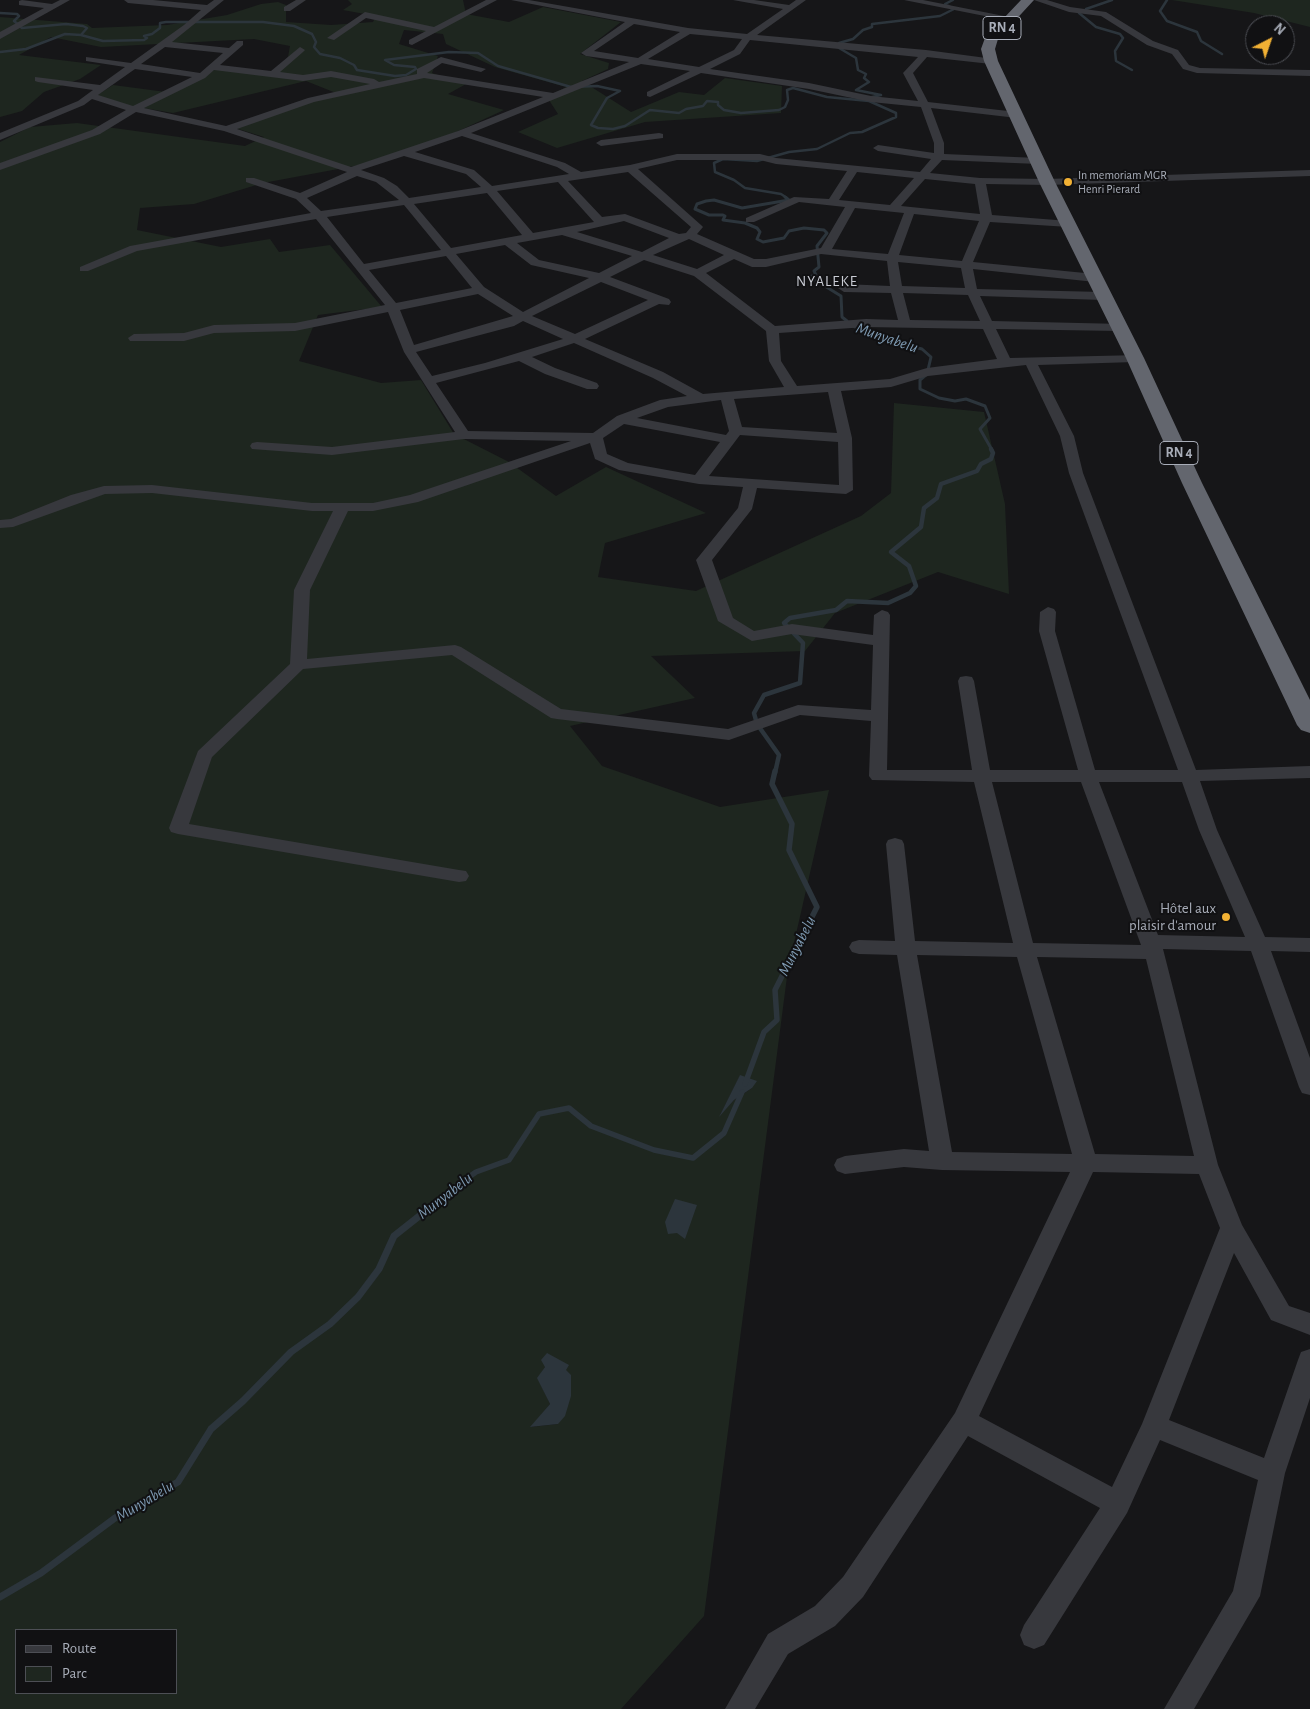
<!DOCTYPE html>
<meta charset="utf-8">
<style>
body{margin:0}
#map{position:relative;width:1310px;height:1709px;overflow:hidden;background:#161618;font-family:"Alegreya Sans",sans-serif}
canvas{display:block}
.legend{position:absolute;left:15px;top:1629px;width:162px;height:65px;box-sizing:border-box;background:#111113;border:1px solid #4d4f55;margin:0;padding:6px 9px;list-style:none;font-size:15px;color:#a8adb8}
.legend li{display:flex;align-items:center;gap:10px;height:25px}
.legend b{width:25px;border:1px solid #4d4f55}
.north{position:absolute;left:1245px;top:15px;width:50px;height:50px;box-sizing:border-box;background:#111113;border:1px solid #4d4f55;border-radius:50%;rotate:41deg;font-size:14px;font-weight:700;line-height:20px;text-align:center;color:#a8adb8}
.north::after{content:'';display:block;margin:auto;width:18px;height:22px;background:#f2b134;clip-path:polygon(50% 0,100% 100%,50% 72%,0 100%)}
</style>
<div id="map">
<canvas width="1310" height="1709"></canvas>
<ul class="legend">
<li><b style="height:6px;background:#37383d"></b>Route</li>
<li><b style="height:14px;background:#1e261f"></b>Parc</li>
</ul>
<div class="north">N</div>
</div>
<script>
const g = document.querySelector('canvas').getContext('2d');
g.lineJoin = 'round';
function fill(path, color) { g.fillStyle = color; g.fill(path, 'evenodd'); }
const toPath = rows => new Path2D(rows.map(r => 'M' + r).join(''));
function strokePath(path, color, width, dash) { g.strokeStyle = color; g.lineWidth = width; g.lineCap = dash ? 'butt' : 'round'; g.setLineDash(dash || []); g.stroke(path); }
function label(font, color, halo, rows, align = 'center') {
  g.font = font + ' "Alegreya Sans",sans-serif'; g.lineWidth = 4; g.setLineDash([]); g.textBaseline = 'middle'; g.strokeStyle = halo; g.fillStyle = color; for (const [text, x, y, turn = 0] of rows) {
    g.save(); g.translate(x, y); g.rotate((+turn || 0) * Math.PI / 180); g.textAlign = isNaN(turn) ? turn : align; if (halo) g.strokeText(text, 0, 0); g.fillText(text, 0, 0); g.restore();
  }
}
const green = toPath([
 [348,0,463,0,466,14,509,22,543,7,621,22,580,54,609,63,608,69,582,81,631,112,679,92,704,95,725,78,782,86,781,113,645,122,557,148,518,132,558,114,547,97,566,87,495,67,446,44,443,34,404,30,399,44,438,56,432,73,466,84,448,94,504,110,454,133,365,164,263,183,194,204,140,208,137,230,221,247,270,239,279,252,330,245,382,307,318,315,299,361,381,383,421,380,454,434,509,462,556,496,606,467,706,513,605,543,598,577,696,591,861,516,891,493,894,403,984,412,1005,504,1009,594,938,572,835,613,805,651,651,656,695,698,570,726,602,766,720,807,829,790,788,969,704,1616,621,1709,0,1709,0,142,30,127,77,123,245,146,264,137,232,127,336,93,306,81,173,113,120,104,96,96,113,85,166,92,220,67,277,74,288,57,290,46,254,39,101,47,51,37,19,55,101,65,80,79,44,92,22,111,0,117,0,17,87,24,92,28,167,25,227,15,261,4,278,2,286,5,286,22,331,25,373,22,376,16,343,10,352,4],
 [740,1076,752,1088,734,1100,720,1115],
 [545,1367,558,1424,531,1427,550,1404,538,1378],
 [16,1630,176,1630,176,1693,16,1693],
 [1172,0,1310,0,1310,27,1254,13]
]);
const water = toPath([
 [740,1075,757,1081,752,1088,734,1100,719,1117],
 [675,1199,697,1205,685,1239,677,1233,668,1234,665,1222],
 [547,1353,569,1365,566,1370,571,1375,571,1396,565,1416,558,1424,530,1427,550,1404,537,1378,545,1367,541,1360]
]);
const streamFar4 = toPath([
 [1167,0,1160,11,1167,21,1197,32,1201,41,1222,54],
 [1086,9,1112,0],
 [1083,11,1079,13,1096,27,1120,34,1123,38,1115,51,1116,61,1132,70],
 [0,13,17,14,19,16,14,21,22,28,66,24,83,26,87,28,81,35,103,41,144,40,147,38,144,36,152,34,160,28,160,23,166,22,263,22,294,26,312,34,316,42,314,47,320,54,340,58,354,65,357,70,395,76,406,75,416,69,415,67,394,65,385,60,449,52,478,53,498,66,571,87,597,86,620,91,607,98,591,125,598,128,613,129,625,126,650,110,679,113,686,109,703,106,707,101,718,102,718,105,724,110,741,113,779,110,785,107,788,100,787,90,793,88,827,97,869,101],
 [0,52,26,49,65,34,81,35],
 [787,198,781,194,745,188,734,180,715,172,714,163,723,159,757,161,789,152,817,149,850,133,862,132,896,117,896,113,869,101,868,98,881,95,856,90,869,82,864,78,866,74,858,70,856,58,839,48,839,43,853,39,863,30,872,27,872,24,940,16,954,9,945,4,953,0]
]);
const streamFar3 = toPath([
 [785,197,789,200,742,208,714,200,706,201,697,204,695,209,709,215,723,215,725,216,723,220,745,223,757,228,760,232,757,239,763,242,784,238,789,231,804,228,824,230,827,233,817,246,819,267,814,271,816,275,805,278,815,280,841,296,842,317,847,321,846,324,884,336,889,341,922,349,931,357,927,374,920,380,920,389,939,398,955,401,966,399,985,406,990,418,980,429,992,450]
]);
const streamFar2 = toPath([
 [775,773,779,755,757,724,754,713,764,695,800,683,803,643,784,623,790,618,836,610,847,601,888,603,910,593,916,586,909,566,891,552,921,527,924,508,937,498,941,484,977,471,981,464,991,459,993,453,991,449]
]);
const streamFar1 = toPath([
 [745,1084,764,1032,777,1020,775,990,817,907,789,850,792,824,772,784,775,771],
 [459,1184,476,1172,509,1160,539,1114,569,1108,591,1126,654,1150,693,1158,724,1133,742,1092]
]);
const stream = toPath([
 [0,1597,41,1573,115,1518,178,1482,211,1429,243,1401,291,1352,330,1324,358,1297,379,1269,394,1236,461,1183]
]);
const minor = toPath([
 [22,0,52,4,60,0,70,0,0,39,0,32,44,8,19,5,19,1,22,0],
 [124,0,153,0,207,5,214,0,224,0,172,42,229,48,237,41,243,41,243,45,220,65,271,71,300,47,305,50,303,52,280,72,303,75,331,71,374,79,379,82,417,74,417,69,441,57,486,69,481,72,442,63,427,73,553,93,629,62,586,56,581,53,625,22,511,0,529,0,688,28,747,34,783,9,733,0,754,0,789,5,796,0,806,0,757,35,926,50,994,59,994,63,991,64,927,57,913,73,928,102,1017,112,1022,115,1017,118,931,108,944,143,944,154,1038,158,1043,161,1038,164,942,160,930,173,980,178,1047,179,1310,170,1310,176,1047,185,986,184,992,215,1069,221,1075,224,1069,227,990,222,973,262,1095,274,1101,278,1095,282,973,269,977,289,1103,292,1109,296,1103,300,980,296,992,321,1123,324,1125,327,1123,330,1119,331,996,329,1010,358,1140,355,1141,358,1135,362,1038,365,1074,436,1083,473,1196,770,1310,766,1310,778,1200,781,1217,830,1265,937,1310,938,1310,952,1271,951,1310,1058,1310,1095,1302,1093,1299,1087,1251,951,1163,949,1218,1165,1242,1225,1289,1306,1310,1313,1310,1335,1271,1320,1234,1253,1169,1420,1264,1458,1298,1360,1301,1352,1310,1349,1310,1398,1285,1473,1260,1596,1194,1709,1164,1709,1233,1591,1258,1480,1160,1440,1127,1513,1044,1645,1034,1649,1024,1645,1020,1635,1024,1625,1100,1508,968,1436,863,1597,835,1626,788,1654,755,1709,725,1709,768,1634,815,1606,843,1577,955,1413,1070,1172,942,1170,904,1167,845,1174,837,1171,834,1165,837,1159,845,1156,904,1149,929,1151,897,955,859,954,852,952,849,947,852,942,859,940,895,941,886,844,888,840,895,838,902,840,904,844,915,941,1013,943,974,782,872,780,869,776,871,721,800,715,729,740,557,719,551,718,452,655,303,669,212,757,189,824,459,870,466,871,469,876,466,881,459,882,178,834,171,832,169,828,198,751,290,664,294,590,333,511,312,511,152,493,105,494,13,527,0,528,0,520,11,519,71,495,104,486,152,485,312,503,373,503,410,495,571,441,464,439,332,455,252,449,250,446,252,443,257,442,332,447,455,432,404,352,388,312,295,331,214,333,184,341,130,341,128,338,134,334,184,333,214,325,295,323,385,305,316,219,137,251,88,271,80,271,80,267,130,246,311,213,296,199,246,182,246,178,254,178,300,193,347,172,224,131,136,112,100,134,0,170,0,163,92,130,126,110,92,99,84,105,0,140,0,133,78,101,93,90,38,82,35,81,35,77,100,85,125,67,86,61,86,57,131,63,184,25,201,10,128,3,124,0],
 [634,24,680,32,638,58,594,51,634,24],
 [690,34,742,39,734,50,699,67,648,59,690,34],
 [750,40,918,57,903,73,918,101,871,96,809,83,710,69,740,54,750,40],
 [165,47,223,53,200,73,141,64,165,47],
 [641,64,690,71,647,92,647,96,650,97,701,73,809,89,871,102,921,107,934,143,934,153,878,145,873,148,878,151,931,159,920,172,776,158,760,154,677,154,630,165,581,172,565,163,471,133,641,64],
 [135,69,192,77,133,106,98,95,135,69],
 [214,70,303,81,331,77,370,84,308,98,226,126,144,108,205,78,214,70],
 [424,78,543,97,458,131,351,167,237,129,314,102,424,78],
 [462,136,557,167,569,174,492,186,474,170,415,152,462,136],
 [404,156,466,174,481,187,409,198,397,186,384,178,361,170,404,156],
 [677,160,760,160,776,164,847,171,829,199,794,197,746,218,746,222,754,222,799,202,845,207,821,248,766,259,754,259,697,234,703,227,701,225,638,169,677,160],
 [628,172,691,227,686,233,679,234,625,214,602,217,568,181,628,172],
 [857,172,914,178,890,205,839,200,857,172],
 [357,176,376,182,399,200,321,211,307,198,357,176],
 [925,179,975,184,980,214,901,206,925,179],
 [558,182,594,222,533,233,497,191,558,182],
 [487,193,522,235,451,248,414,204,487,193],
 [404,205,441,250,364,264,327,217,404,205],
 [855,208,904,213,888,254,832,249,855,208],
 [914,214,979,221,962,261,899,255,914,214],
 [624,221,669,238,642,252,577,232,624,221],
 [562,235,632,256,599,273,539,260,517,243,562,235],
 [689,239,724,255,697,269,653,255,689,239],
 [505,245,531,265,589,278,523,312,484,287,456,254,505,245],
 [821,254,887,261,890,286,844,284,838,288,844,292,891,293,898,320,866,319,775,326,706,273,734,259,752,267,766,267,821,254],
 [446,256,472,288,396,303,369,270,446,256],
 [644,260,694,276,766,331,769,361,784,387,703,394,663,372,585,339,659,304,669,305,671,302,669,299,610,277,644,260],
 [898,262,961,268,965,288,902,286,898,262],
 [601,282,648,300,575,334,532,316,601,282],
 [903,293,968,295,980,321,910,320,903,293],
 [478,294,513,316,414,345,400,310,478,294],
 [523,321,563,339,485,363,432,376,416,352,514,326,523,321],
 [866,327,983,329,997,359,927,368,890,379,797,386,781,361,779,333,866,327],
 [574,343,653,378,687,396,660,400,617,416,593,433,468,431,436,383,519,361,545,374,587,389,597,389,599,386,597,383,555,368,532,357,574,343],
 [1026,365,1060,436,1069,473,1178,770,1095,770,1055,631,1056,612,1054,609,1048,607,1040,612,1039,631,1078,770,990,770,974,681,972,677,966,676,960,677,958,681,972,770,887,770,890,615,888,612,882,610,874,615,873,635,792,624,754,631,733,618,712,560,752,509,757,488,846,494,853,490,852,438,841,391,891,387,928,376,1026,365],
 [828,392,837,433,742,427,734,399,828,392],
 [721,400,729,431,726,435,637,418,668,407,721,400],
 [624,424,720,442,695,475,628,463,607,454,603,438,624,424],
 [740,435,838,442,839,485,709,476,740,435],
 [590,443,595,459,619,470,699,484,743,487,738,508,696,560,718,621,752,641,792,634,873,645,871,710,798,705,728,729,561,709,461,647,455,645,307,659,310,590,348,511,373,511,418,502,590,443],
 [992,782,1081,782,1141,945,1033,943,992,782],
 [1099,782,1182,782,1199,830,1245,937,1158,935,1099,782],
 [917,955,1017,957,1072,1154,952,1152,917,955],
 [1037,957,1146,959,1194,1156,1095,1154,1037,957],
 [1093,1172,1199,1174,1220,1228,1142,1424,1112,1487,979,1416,1093,1172],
 [296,0,306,0,290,11,284,11,284,7,296,0],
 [486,0,497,0,412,45,409,44,409,40,426,31,366,18,334,40,327,38,365,12,434,27,486,0],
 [904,0,923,0,1014,18,1010,21,904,0],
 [1034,0,1047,0,1070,7,1106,12,1153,41,1178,50,1189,65,1200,68,1310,70,1310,76,1197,73,1183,69,1172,54,1147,45,1101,16,1069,12,1034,0],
 [659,133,663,134,663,138,601,146,596,143,601,140,659,133]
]);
const highway = toPath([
 [1021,0,1034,0,998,39,995,49,998,61,1055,182,1144,358,1202,483,1310,700,1310,733,1301,730,1297,725,1182,483,1126,358,1039,182,984,61,981,49,985,38,1021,0]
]);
const markers = [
 [1068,182,5,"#f2b134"],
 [1226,917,5,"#f2b134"]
];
const farPoinames = [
 ["In memoriam MGR",1078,175],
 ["Henri Pierard",1078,189]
];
const shields = [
 [1002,28,38],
 [1179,453,38]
];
const shieldNames = [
 ["RN 4",1002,28],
 ["RN 4",1179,453]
];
const farQuarternames = [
 ["NYALEKE",827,281]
];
const poiNames = [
 ["Hôtel aux",1216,908],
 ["plaisir d'amour",1216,925]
];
const waterNames = [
 ["Munyabelu",887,338,19],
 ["Munyabelu",797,946,-63],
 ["Munyabelu",445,1196,-38],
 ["Munyabelu",145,1501,-31]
];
fill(green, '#1e261f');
fill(water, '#2c353c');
strokePath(streamFar4, '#2c353c', 2.5);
strokePath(streamFar3, '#2c353c', 3);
strokePath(streamFar2, '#2c353c', 4.5);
strokePath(streamFar1, '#2c353c', 5.5);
strokePath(stream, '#2c353c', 7);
fill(minor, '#37383d');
fill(highway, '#63666e');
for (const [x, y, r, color] of markers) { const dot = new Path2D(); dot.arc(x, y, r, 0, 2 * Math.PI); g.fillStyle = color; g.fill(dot); strokePath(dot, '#111113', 2); }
label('12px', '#a8adb8', '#111113', farPoinames, 'left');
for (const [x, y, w] of shields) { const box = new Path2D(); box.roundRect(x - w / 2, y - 11.5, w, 23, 4); g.fillStyle = '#111113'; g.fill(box); strokePath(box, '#a8adb8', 1); }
label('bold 14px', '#a8adb8', null, shieldNames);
g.letterSpacing = '1px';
label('15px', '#c9ccd4', '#111113', farQuarternames);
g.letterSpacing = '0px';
label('15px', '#a8adb8', '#111113', poiNames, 'right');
label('italic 16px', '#7f9bb3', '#111113', waterNames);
</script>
